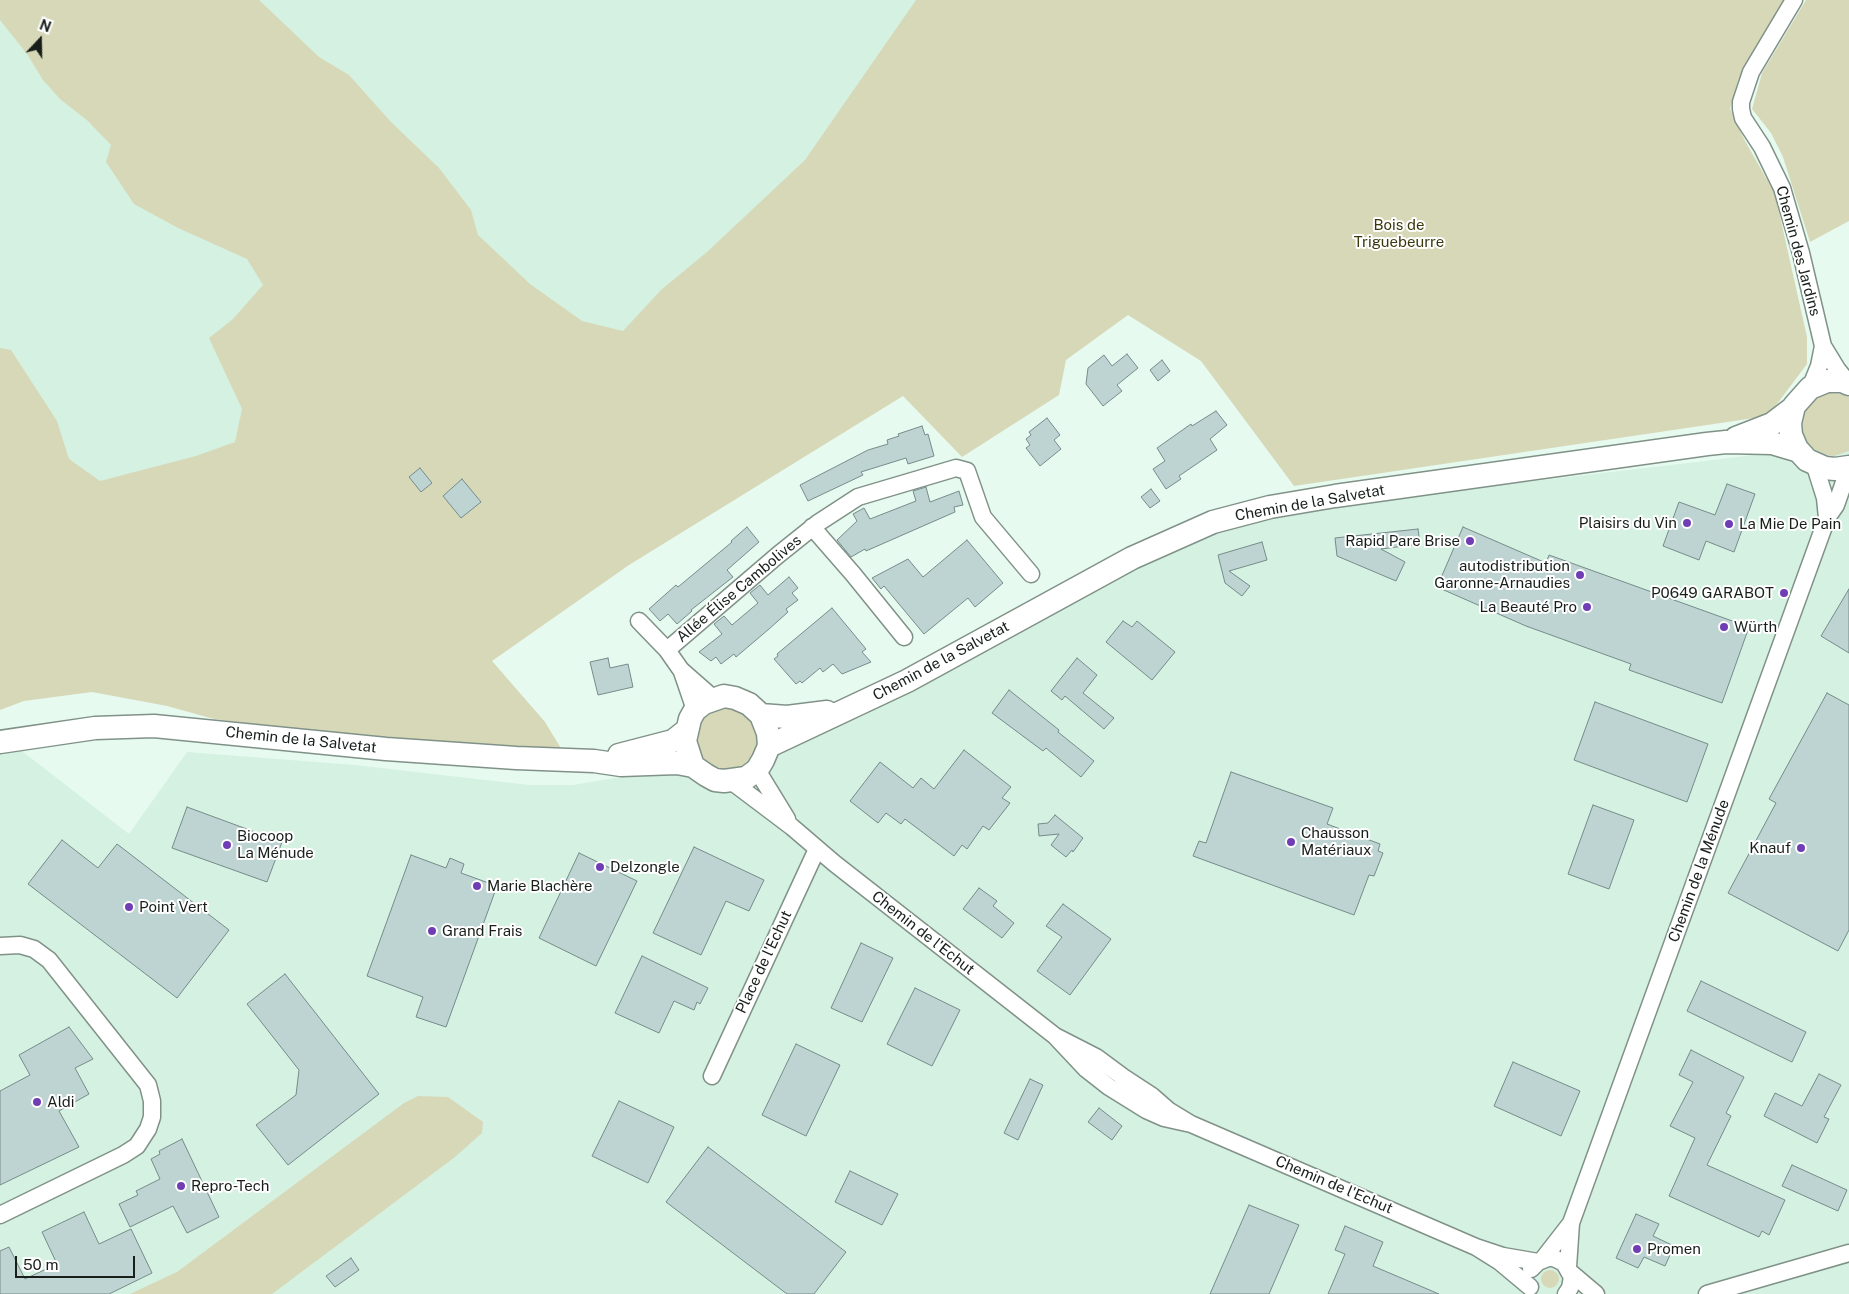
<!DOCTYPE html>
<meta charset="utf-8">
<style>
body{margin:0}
#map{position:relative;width:1849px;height:1294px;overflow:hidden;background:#e6faf0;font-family:"Public Sans",sans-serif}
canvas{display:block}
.north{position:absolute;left:15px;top:15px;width:50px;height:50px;-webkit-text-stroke:4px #fff;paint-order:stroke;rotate:21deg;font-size:14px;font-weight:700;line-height:20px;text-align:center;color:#181f1b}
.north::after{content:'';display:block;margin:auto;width:18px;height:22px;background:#181f1b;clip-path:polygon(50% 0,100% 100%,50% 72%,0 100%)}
.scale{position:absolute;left:15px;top:1256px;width:120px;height:22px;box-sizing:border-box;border:2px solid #181f1b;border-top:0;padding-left:6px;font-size:15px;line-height:18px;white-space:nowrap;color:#181f1b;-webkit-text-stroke:4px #fff;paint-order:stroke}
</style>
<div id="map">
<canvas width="1849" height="1294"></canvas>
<div class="north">N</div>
<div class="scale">50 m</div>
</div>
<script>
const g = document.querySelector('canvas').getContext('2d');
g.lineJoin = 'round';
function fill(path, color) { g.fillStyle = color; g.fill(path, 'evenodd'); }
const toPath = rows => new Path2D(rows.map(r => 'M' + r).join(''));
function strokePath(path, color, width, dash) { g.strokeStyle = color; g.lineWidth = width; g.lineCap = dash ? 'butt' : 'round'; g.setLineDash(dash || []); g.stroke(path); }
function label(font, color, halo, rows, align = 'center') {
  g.font = font + ' "Public Sans",sans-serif'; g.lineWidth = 4; g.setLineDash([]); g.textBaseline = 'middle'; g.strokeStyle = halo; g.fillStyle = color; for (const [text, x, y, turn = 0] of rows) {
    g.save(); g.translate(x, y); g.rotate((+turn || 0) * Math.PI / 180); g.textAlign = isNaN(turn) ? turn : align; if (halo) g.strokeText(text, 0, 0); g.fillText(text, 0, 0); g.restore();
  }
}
const built = toPath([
 [0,0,1061,0,968,190,325,469,545,722,0,584],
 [1849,442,1849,1294,0,1294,0,734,129,834,187,752,355,765,529,785,573,785,650,772,689,775,712,786,732,792,753,786,777,750,863,716,955,665,1108,576,1218,530,1304,510,1347,503,1722,459]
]);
const green = toPath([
 [0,0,259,0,319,57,349,75,391,122,439,168,471,210,478,235,530,284,582,321,623,331,661,290,707,252,805,160,916,0,1785,0,1738,80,1730,109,1744,139,1775,194,1807,337,1807,364,1768,416,1294,486,1201,361,1128,315,1066,360,1059,395,962,457,903,396,629,565,492,661,545,722,562,750,411,741,300,730,214,719,167,706,92,692,24,701,0,710,0,348,11,350,57,421,69,459,100,481,196,456,235,442,242,409,209,338,233,319,263,285,247,259,178,228,134,204,106,162,111,145,88,121,60,99,43,80,27,54,0,20],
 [1806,0,1849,0,1849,221,1810,242,1783,157,1771,133,1752,109,1762,73],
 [1829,393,1842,394,1849,397,1849,451,1834,456,1827,455,1814,449,1806,441,1802,429,1803,416,1811,402,1821,396],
 [723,706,733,706,749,714,759,731,758,749,746,766,736,770,724,770,705,761,699,751,697,741,697,731,705,717],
 [418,1096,448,1097,483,1122,482,1133,455,1157,272,1294,130,1294,177,1272,404,1103],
 '1541 1279a9 9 0 1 1 18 0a9 9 0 1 1-18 0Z'
]);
const building = toPath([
 [1127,354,1138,368,1117,385,1122,391,1103,406,1086,384,1088,368,1104,355,1112,366,1127,354],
 [1162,360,1170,371,1158,381,1150,370,1162,360],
 [1216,411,1227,425,1210,439,1217,450,1179,476,1181,479,1166,489,1153,469,1165,461,1157,448,1191,424,1192,426,1216,411],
 [1047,418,1060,435,1054,440,1061,449,1040,466,1026,448,1030,445,1026,439,1031,435,1029,432,1047,418],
 [922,426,925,435,928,434,934,456,908,464,906,458,861,472,863,475,808,501,800,485,868,450,888,444,887,440,899,436,898,434,922,426],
 [420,468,432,483,421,492,409,477,420,468],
 [462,479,481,502,461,518,443,496,462,479],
 [1727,484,1755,494,1734,552,1706,541,1699,560,1663,546,1679,502,1715,515,1727,484],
 [926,487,930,502,959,491,963,505,954,507,955,512,866,551,865,549,851,557,837,540,857,521,853,514,864,508,870,519,916,501,913,491,926,487],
 [1151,489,1160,501,1150,508,1141,497,1151,489],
 [747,527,759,542,727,570,733,577,691,610,692,611,677,624,668,614,660,621,649,609,676,585,678,587,732,542,731,541,747,527],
 [1463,527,1546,563,1549,555,1749,627,1722,703,1629,670,1631,664,1526,626,1437,587,1463,527],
 [1418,529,1420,544,1381,549,1405,562,1396,581,1337,556,1335,538,1418,529],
 [967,540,1003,583,975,607,968,598,924,634,884,586,881,589,872,578,908,559,923,577,967,540],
 [1262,542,1267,560,1229,571,1250,586,1242,596,1225,583,1218,555,1262,542],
 [789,577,798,588,792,593,798,600,786,609,788,612,769,629,736,657,734,654,721,664,716,657,711,661,699,652,722,634,714,624,724,616,732,625,758,603,750,593,760,585,768,595,789,577],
 [1849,589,1849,653,1821,636,1849,589],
 [832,608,866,649,862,652,871,662,842,674,833,664,823,672,820,668,802,683,800,681,796,684,774,659,778,656,777,654,832,608],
 [1123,621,1132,627,1137,621,1175,652,1152,680,1106,642,1123,621],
 [608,658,610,668,628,664,633,687,598,695,590,662,608,658],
 [1077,658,1097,675,1083,693,1114,718,1104,729,1065,696,1062,700,1051,691,1077,658],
 [1009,690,1059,730,1058,732,1094,761,1081,777,1046,748,1043,751,992,713,1009,690],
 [1827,693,1849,705,1849,930,1838,951,1728,893,1776,803,1769,799,1827,693],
 [1595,702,1708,744,1687,802,1574,760,1595,702],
 [964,750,1011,787,1002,798,1010,803,989,830,983,826,967,849,962,845,954,856,905,819,901,824,886,813,878,823,850,801,880,762,913,788,921,778,934,789,964,750],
 [1231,772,1333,808,1327,824,1380,844,1378,851,1383,853,1374,876,1369,875,1354,915,1193,856,1199,841,1206,843,1231,772],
 [1593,805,1634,820,1609,889,1568,874,1593,805],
 [187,807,282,842,267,882,172,848,187,807],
 [1055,815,1083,838,1073,852,1072,850,1066,857,1051,845,1059,834,1039,836,1038,824,1048,823,1055,815],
 [62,840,98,868,117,844,229,930,177,998,28,884,62,840],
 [694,847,764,880,749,911,726,901,701,955,653,933,694,847],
 [579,853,637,881,596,966,539,938,579,853],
 [411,855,446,868,450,858,464,864,461,873,497,886,446,1027,416,1017,423,997,367,976,411,855],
 [979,888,997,901,993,906,1014,923,1002,938,963,909,979,888],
 [1063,904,1111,939,1070,995,1037,971,1062,937,1046,926,1063,904],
 [861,943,893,958,862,1022,831,1008,861,943],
 [642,956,708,988,700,1004,697,1002,694,1010,674,1001,659,1033,615,1013,642,956],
 [285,974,379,1094,288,1165,256,1125,296,1095,299,1070,247,1004,285,974],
 [1701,981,1806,1032,1792,1062,1687,1011,1701,981],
 [915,988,960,1010,932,1066,887,1044,915,988],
 [69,1027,93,1059,75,1068,89,1094,59,1111,79,1147,0,1185,0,1091,30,1075,19,1055,69,1027],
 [796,1044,840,1065,806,1136,762,1115,796,1044],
 [1691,1050,1744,1077,1726,1113,1731,1116,1707,1165,1785,1200,1769,1235,1762,1231,1759,1237,1669,1196,1695,1138,1670,1126,1693,1082,1679,1075,1691,1050],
 [1513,1062,1580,1091,1561,1136,1494,1106,1513,1062],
 [1819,1074,1841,1085,1824,1117,1829,1119,1817,1143,1764,1116,1775,1093,1802,1106,1819,1074],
 [1030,1079,1043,1085,1018,1140,1004,1133,1030,1079],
 [619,1101,674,1127,648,1183,592,1156,619,1101],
 [1099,1108,1122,1126,1112,1140,1088,1122,1099,1108],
 [182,1139,219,1217,187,1233,173,1206,130,1227,119,1204,138,1195,136,1191,160,1179,151,1159,160,1154,159,1151,182,1139],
 [708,1147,846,1252,814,1294,787,1294,666,1202,708,1147],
 [1792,1165,1847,1190,1838,1211,1782,1186,1792,1165],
 [850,1171,898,1194,882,1225,835,1202,850,1171],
 [1249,1205,1299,1225,1269,1294,1210,1294,1249,1205],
 [84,1212,99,1244,131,1229,152,1273,109,1294,0,1294,0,1251,9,1247,25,1279,57,1264,42,1232,84,1212],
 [1636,1214,1659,1224,1653,1236,1674,1246,1665,1266,1644,1257,1638,1268,1616,1258,1636,1214],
 [1345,1226,1383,1242,1373,1266,1439,1294,1328,1294,1345,1254,1335,1250,1345,1226],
 [351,1258,359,1270,335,1287,326,1276,351,1258]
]);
const minor = toPath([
 [1794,0,1751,72,1741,102,1741,109,1743,118,1762,147,1782,188,1801,253,1823,346,1837,369,1849,384],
 [1810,388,1819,366,1823,346],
 [1814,463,1825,498,1827,518],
 [812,527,853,574,904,637],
 [639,621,667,650],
 [682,672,695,710],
 [714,699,681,670,667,650,778,555,818,523,858,497,956,468,967,471,983,517,1031,574],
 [757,770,787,819],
 [731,781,792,827,834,863,1055,1036,1086,1069,1109,1087,1146,1110,1164,1118,1191,1124,1168,1110,1152,1096,1123,1077,1096,1057,1055,1036],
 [0,946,20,945,34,949,49,960,148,1085,152,1101,152,1117,148,1129,137,1146,123,1155,0,1215],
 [712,1076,817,849],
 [1191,1124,1476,1247],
 [1571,1223,1827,518,1836,505,1845,479,1849,472],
 [1543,1259,1571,1223,1568,1267],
 [1531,1269,1538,1262,1548,1258,1554,1258,1564,1263,1572,1277,1570,1288,1566,1294],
 [1570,1272,1596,1294],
 [1530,1287,1500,1262,1476,1247,1503,1256,1538,1262],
 [1707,1294,1849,1253]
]);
const secondary = toPath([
 [1849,384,1842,381,1827,381,1810,388,1794,406,1790,423,1791,435,1797,449,1807,460,1825,468,1835,469,1849,467],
 [1736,438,1772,424,1793,408],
 [761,715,787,717,827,712],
 [0,742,95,728,154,726,386,749,516,758,594,761,621,765,677,763,693,766,706,775,715,780,724,781,746,778,757,770,763,760,769,746,768,733,761,715,749,704,735,698,724,696,704,703,695,710,690,719,685,741,693,766],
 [769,746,907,681,1132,558,1213,522,1270,507,1335,496,1707,444,1726,442,1772,443,1799,451],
 [619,755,673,741,687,730]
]);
const markers = [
 [1687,523,5,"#6f3db4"],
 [1729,524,5,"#6f3db4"],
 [1470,541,5,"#6f3db4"],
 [1580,575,5,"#6f3db4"],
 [1784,593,5,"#6f3db4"],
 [1587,607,5,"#6f3db4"],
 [1724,627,5,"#6f3db4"],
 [1291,842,5,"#6f3db4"],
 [227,845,5,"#6f3db4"],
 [1801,848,5,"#6f3db4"],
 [600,867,5,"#6f3db4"],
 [477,886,5,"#6f3db4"],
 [129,907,5,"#6f3db4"],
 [432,931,5,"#6f3db4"],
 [37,1102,5,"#6f3db4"],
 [181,1186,5,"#6f3db4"],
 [1637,1249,5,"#6f3db4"]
];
const parkNames = [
 ["Bois de",1399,225],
 ["Triguebeurre",1399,242]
];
const streetNames = [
 ["Chemin des Jardins",1798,251,75],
 ["Chemin de la Salvetat",1310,503,-10],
 ["Allée Élise Cambolives",739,589,-40],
 ["Chemin de la Salvetat",941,661,-28],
 ["Chemin de la Salvetat",301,740,6],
 ["Chemin de la Ménude",1699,871,-70],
 ["Chemin de l'Echut",923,933,38],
 ["Place de l'Echut",764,962,-65],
 ["Chemin de l'Echut",1334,1185,23]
];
const poiNames = [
 ["Plaisirs du Vin",1677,523,"right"],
 ["La Mie De Pain",1739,524],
 ["Rapid Pare Brise",1460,541,"right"],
 ["autodistribution",1570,566,"right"],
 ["Garonne-Arnaudies",1570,583,"right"],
 ["P0649 GARABOT",1774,593,"right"],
 ["La Beauté Pro",1577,607,"right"],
 ["Würth",1734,627],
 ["Chausson",1301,833],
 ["Matériaux",1301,850],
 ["Biocoop",237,836],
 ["La Ménude",237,853],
 ["Knauf",1791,848,"right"],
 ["Delzongle",610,867],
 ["Marie Blachère",487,886],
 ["Point Vert",139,907],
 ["Grand Frais",442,931],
 ["Aldi",47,1102],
 ["Repro-Tech",191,1186],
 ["Promen",1647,1249]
];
fill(built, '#d5f1e2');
fill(green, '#d7d8b8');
fill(building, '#bdd4d2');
strokePath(building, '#768c8a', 1);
strokePath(minor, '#809288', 19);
strokePath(secondary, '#809288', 25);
strokePath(minor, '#fff', 16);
strokePath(secondary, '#fff', 22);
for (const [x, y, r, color] of markers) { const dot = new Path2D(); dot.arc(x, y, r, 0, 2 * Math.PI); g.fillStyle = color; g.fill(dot); strokePath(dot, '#fff', 2); }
label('15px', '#39380c', '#fff', parkNames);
label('15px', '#181f1b', '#fff', streetNames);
label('15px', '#181f1b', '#fff', poiNames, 'left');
</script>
